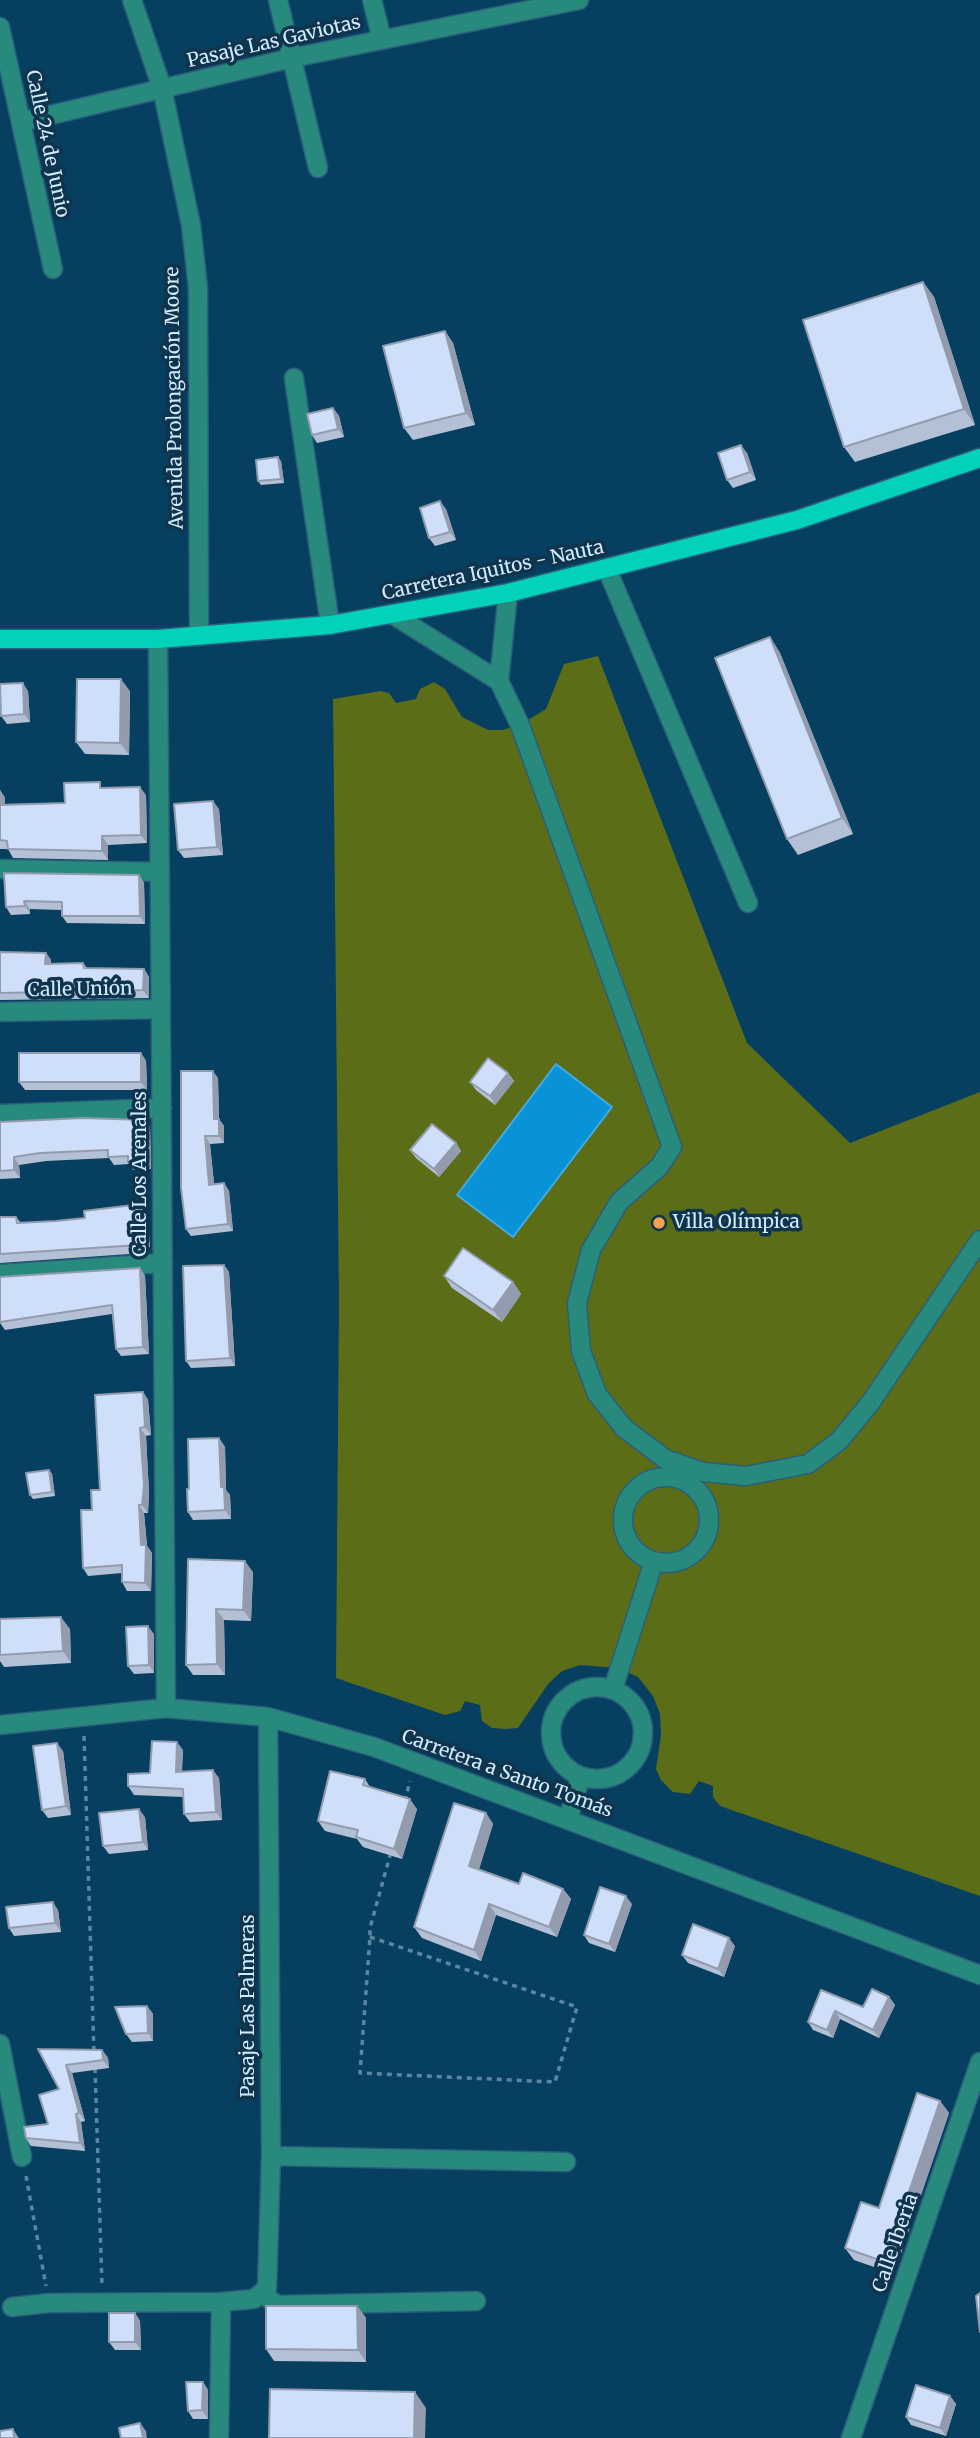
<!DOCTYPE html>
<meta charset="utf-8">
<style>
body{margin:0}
canvas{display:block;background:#063f5f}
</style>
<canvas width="980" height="2438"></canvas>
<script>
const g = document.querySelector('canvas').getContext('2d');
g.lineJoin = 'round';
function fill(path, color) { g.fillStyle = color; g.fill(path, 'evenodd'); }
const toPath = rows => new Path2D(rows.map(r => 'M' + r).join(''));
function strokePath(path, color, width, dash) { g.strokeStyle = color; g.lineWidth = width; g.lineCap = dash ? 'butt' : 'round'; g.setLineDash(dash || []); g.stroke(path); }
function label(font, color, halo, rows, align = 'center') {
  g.font = font + ' Merriweather,serif'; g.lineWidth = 7; g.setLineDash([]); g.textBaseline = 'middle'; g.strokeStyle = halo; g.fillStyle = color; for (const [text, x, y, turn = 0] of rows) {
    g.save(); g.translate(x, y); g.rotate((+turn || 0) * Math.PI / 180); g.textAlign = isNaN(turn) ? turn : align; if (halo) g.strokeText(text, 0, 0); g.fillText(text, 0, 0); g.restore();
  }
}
const green = toPath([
 [598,656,747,1043,850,1143,980,1092,980,1896,720,1806,713,1797,713,1786,699,1781,690,1794,673,1792,661,1780,656,1769,661,1735,660,1714,653,1696,638,1677,618,1668,580,1665,562,1671,548,1684,518,1728,506,1729,492,1728,482,1721,480,1705,465,1701,460,1711,445,1715,336,1678,339,1303,333,699,381,691,389,693,396,703,416,699,420,689,434,682,445,689,462,717,488,730,502,730,520,725,546,709,564,664]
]);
const water = toPath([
 [556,1064,612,1107,513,1237,457,1195,556,1064]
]);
const path = toPath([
 [84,1736,94,2054],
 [405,1801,410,1781],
 [370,1937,577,2007,555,2082,360,2073,370,1937,370,1928,391,1852],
 [95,2068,102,2285],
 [26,2176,46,2286]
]);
const minor = toPath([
 [132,0,162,88,191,225,198,288,199,636],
 [278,0,318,168],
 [372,0,382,39],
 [0,27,53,269],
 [21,122,292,58,579,0],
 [294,378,330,625],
 [607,569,748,903],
 [508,593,499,681,520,725,672,1147,659,1167,619,1202,591,1250,577,1303,581,1351,597,1394,624,1428,665,1459,703,1472,746,1476,808,1464,839,1441,871,1402,980,1240],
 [392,614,499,681],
 [158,639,166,1708],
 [0,869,160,872],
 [0,1012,161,1009],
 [0,1114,162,1108],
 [0,1274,163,1263],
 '623 1520a43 43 0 1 1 86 0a43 43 0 1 1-86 0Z',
 '551 1733a46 46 0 1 1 92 0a46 46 0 1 1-92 0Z',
 [613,1689,654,1561],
 [0,1725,166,1708,268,1717,374,1747,980,1975],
 [568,1819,581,1776],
 [0,2044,22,2157],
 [271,2156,566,2162],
 [263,2294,277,2305,476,2301],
 [12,2307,49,2303,221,2302,254,2299,267,2288,271,2156,268,1717],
 [219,2438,221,2302],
 [851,2438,980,2062]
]);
const major = toPath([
 [0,639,158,639,330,625,508,593,797,520,980,458]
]);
const wall = toPath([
 [923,282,934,297,975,425,855,462,844,447],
 [445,331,453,343,475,425,413,440,404,428],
 [333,408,339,416,344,437,317,443,312,435],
 [747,453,756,480,733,488,727,480],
 [281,461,284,483,261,485,258,481],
 [446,509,456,540,435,546,429,538],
 [770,637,780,653,853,834,798,855,787,839],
 [28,691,30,722,7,724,1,716],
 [130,691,129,755,85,754,76,742],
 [104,788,146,795,147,843,108,845,108,860,13,858,8,849,0,849,0,790,5,798,5,804,65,803],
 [219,809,223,855,184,858,178,850],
 [4,873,139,875,144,883,145,924,67,923,62,916,62,910,30,909,30,914,11,915,6,907],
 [0,952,46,953,51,960,51,964,83,963,87,968,144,969,149,977,149,998,0,1000],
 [141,1053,146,1061,147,1090,25,1090,19,1082],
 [508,1073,514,1081,495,1105,476,1090,470,1082],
 [218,1078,219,1119,224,1126,224,1143,210,1144,214,1184,224,1183,229,1191,233,1231,191,1236,186,1229,181,1188],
 [145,1120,150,1127,151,1169,133,1170,129,1164,114,1165,109,1158,46,1161,19,1165,20,1178,0,1179,0,1122],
 [456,1143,461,1151,439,1177,416,1158,410,1150],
 [141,1204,147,1212,150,1247,144,1248,144,1253,0,1263,0,1217,16,1217,21,1223,56,1221,85,1218],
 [224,1265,229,1272,235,1366,191,1368,186,1361],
 [140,1268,145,1276,149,1354,121,1356,116,1349,112,1314,5,1330,0,1323,0,1277],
 [444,1276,513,1282,521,1294,502,1322,452,1288],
 [143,1392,148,1400,151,1435,146,1436,149,1493,148,1513,144,1513,147,1546,152,1553,151,1591,127,1591,122,1582,122,1573,88,1576,83,1568,100,1490],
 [219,1438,225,1447,226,1490,230,1495,231,1519,193,1520,188,1512,189,1489],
 [49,1470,52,1474,55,1496,33,1499,30,1495],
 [188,1559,253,1572,251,1621,224,1620,225,1675,193,1675,186,1665],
 [0,1619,70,1629,71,1663,4,1667,0,1661],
 [154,1634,154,1673,134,1674,128,1666],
 [183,1750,182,1772,219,1778,222,1820,190,1822,184,1814,183,1797,134,1795,128,1786,150,1773],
 [63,1751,71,1815,48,1818,42,1810],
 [365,1779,370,1787,417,1809,402,1859,363,1847,357,1839,325,1831,318,1821],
 [486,1813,493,1824,479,1869,519,1884,563,1889,571,1899,557,1937,496,1915,481,1961,422,1938,414,1927],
 [145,1817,148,1850,109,1854,103,1846],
 [632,1904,615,1952,589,1943,584,1935],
 [58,1910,61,1932,14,1936,9,1928],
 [735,1946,724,1977,688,1963,682,1955],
 [821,1990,863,2007,889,1997,895,2005,879,2038,840,2019,833,2038,813,2030,808,2022],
 [147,2006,153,2014,153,2041,132,2042,126,2034],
 [38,2049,102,2050,108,2058,109,2068,72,2073,85,2121,81,2122,85,2151,31,2146,26,2138,48,2124,59,2089],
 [940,2101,949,2113,894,2274,854,2260,845,2248,879,2208],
 [357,2306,366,2318,366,2362,274,2361,266,2349],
 [135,2313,140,2321,141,2350,115,2350,109,2342],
 [203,2382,208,2390,208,2419,193,2419,188,2411],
 [950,2396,956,2404,946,2436,911,2425,906,2417]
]);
const shadedWall = toPath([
 [923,282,934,297,975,425,964,409],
 [445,331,453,343,475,425,466,413],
 [333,408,339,416,344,437,338,429],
 [741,445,747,453,756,480,750,472],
 [278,457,281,461,284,483,281,479],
 [440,501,446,509,456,540,450,532],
 [770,637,780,653,853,834,842,818],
 [121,679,130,691,129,755,120,743],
 [23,683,28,691,30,722,24,714],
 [140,787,146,795,147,843,141,835],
 [0,790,5,798,5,813,0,806],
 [213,801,219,809,223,855,217,847],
 [102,836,108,845,108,860,102,851],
 [139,875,144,883,145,924,140,916],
 [24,901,30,909,30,914,25,906],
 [46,953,51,960,51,972,45,964],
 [144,969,149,977,149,998,143,990],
 [141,1053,146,1061,147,1090,141,1082],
 [213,1071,218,1078,219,1126,214,1119],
 [508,1073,514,1081,495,1105,490,1096],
 [219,1119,224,1126,224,1143,219,1136],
 [145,1120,150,1127,151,1169,145,1161],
 [205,1136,210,1144,215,1192,209,1185],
 [456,1143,461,1151,439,1177,434,1169],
 [14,1157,19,1165,20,1178,14,1170],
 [224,1183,229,1191,233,1231,228,1224],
 [141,1204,147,1212,150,1247,144,1239],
 [139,1240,144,1248,144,1253,139,1245],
 [224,1265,229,1272,235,1366,230,1358],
 [140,1268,145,1276,149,1354,143,1347],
 [513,1282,521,1294,502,1322,493,1310],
 [143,1392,148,1400,151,1435,145,1427],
 [140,1428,146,1436,149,1493,148,1513,142,1505],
 [219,1438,225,1447,226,1490,230,1495,231,1519,225,1510,221,1487],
 [49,1470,52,1474,55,1496,52,1492],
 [139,1505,144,1513,147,1546,152,1553,151,1591,145,1583],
 [245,1561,253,1572,251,1621,243,1610],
 [216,1609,224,1620,225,1675,217,1664],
 [61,1617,70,1629,71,1663,63,1651],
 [148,1626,154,1634,154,1673,149,1665],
 [177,1742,183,1750,181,1780,176,1772],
 [57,1743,63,1751,71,1815,66,1806],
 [213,1770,219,1778,222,1820,216,1812],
 [410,1799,417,1809,402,1859,394,1849],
 [139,1809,145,1817,148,1850,143,1842],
 [486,1813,493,1824,477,1876,469,1866],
 [563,1889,571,1899,557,1937,549,1927],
 [626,1896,632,1904,615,1952,609,1944],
 [53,1902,58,1910,61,1932,55,1923],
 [489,1904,496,1915,481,1961,474,1950],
 [729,1938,735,1946,724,1977,718,1969],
 [889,1997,895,2005,879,2038,873,2030],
 [147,2006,153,2014,153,2041,148,2033],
 [835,2011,840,2019,833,2038,827,2030],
 [102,2050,108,2058,109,2068,103,2060],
 [66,2065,72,2073,85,2121,79,2113],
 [940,2101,949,2113,894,2274,885,2262],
 [76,2114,81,2122,85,2151,80,2143],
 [357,2306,366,2318,366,2362,358,2350],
 [135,2313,140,2321,141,2350,135,2342],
 [203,2382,208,2390,208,2419,202,2410],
 [415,2392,426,2408,425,2438,414,2438],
 [950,2396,956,2404,946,2436,940,2428],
 [140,2423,146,2431,147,2438,143,2438],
 [13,2429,19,2438,14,2438]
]);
const building = toPath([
 [923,282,964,409,844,447,803,320,923,282],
 [445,331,466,413,404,428,383,346,445,331],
 [333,408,338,429,312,435,307,414,333,408],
 [741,445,750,472,727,480,718,453,741,445],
 [278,457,281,479,258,481,256,460,278,457],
 [440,501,450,532,429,538,420,508,440,501],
 [770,637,842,818,787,839,715,658,770,637],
 [77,679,121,679,120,743,76,742,77,679],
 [23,683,24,714,1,716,0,684,23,683],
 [100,782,100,788,140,787,141,835,102,836,102,851,8,849,7,841,0,840,0,805,65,803,64,783,100,782],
 [213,801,217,847,178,850,174,804,213,801],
 [4,873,139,875,140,916,62,916,62,902,24,901,25,906,6,907,4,873],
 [0,952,46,953,45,964,83,963,84,968,144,969,143,990,0,993,0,952],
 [19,1053,141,1053,141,1082,19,1082,19,1053],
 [488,1058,508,1073,490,1096,470,1082,488,1058],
 [181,1071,213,1071,214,1119,219,1119,219,1136,205,1136,209,1185,224,1183,228,1224,186,1229,181,1188,181,1071],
 [83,1118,145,1120,145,1161,128,1162,128,1156,108,1157,108,1150,40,1153,14,1157,14,1170,0,1171,0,1122,83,1118],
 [432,1124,456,1143,434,1169,410,1150,432,1124],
 [141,1204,144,1239,139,1240,139,1245,0,1254,0,1217,16,1217,17,1223,56,1221,85,1218,84,1211,141,1204],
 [463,1248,513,1282,493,1310,444,1276,463,1248],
 [224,1265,230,1358,186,1361,183,1266,224,1265],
 [140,1268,143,1347,116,1349,112,1305,0,1322,0,1277,140,1268],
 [143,1392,145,1427,140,1428,144,1485,142,1505,139,1505,141,1545,146,1545,145,1583,122,1582,122,1565,83,1568,81,1510,92,1510,91,1490,100,1490,95,1395,143,1392],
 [219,1438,221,1487,224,1487,225,1510,188,1512,187,1489,189,1489,188,1439,219,1438],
 [49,1470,52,1492,30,1495,26,1473,49,1470],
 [188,1559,245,1561,243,1610,216,1609,217,1664,186,1665,188,1559],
 [61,1617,63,1651,0,1655,0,1619,61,1617],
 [148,1626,149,1665,128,1666,126,1627,148,1626],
 [152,1741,177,1742,176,1772,213,1770,216,1812,184,1814,183,1789,128,1786,128,1774,150,1773,152,1741],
 [57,1743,66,1806,42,1810,33,1746,57,1743],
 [330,1771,365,1779,363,1785,410,1799,394,1849,356,1837,358,1830,318,1821,330,1771],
 [454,1803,486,1813,469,1866,519,1884,523,1873,563,1889,549,1927,489,1904,474,1950,414,1927,454,1803],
 [139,1809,143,1842,103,1846,99,1813,139,1809],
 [600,1887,626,1896,609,1944,584,1935,600,1887],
 [53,1902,55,1923,9,1928,6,1907,53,1902],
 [693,1924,729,1938,718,1969,682,1955,693,1924],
 [872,1989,889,1997,873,2030,835,2011,827,2030,808,2022,821,1990,863,2007,872,1989],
 [147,2006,148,2033,126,2034,115,2007,147,2006],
 [38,2049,102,2050,103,2060,66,2065,79,2113,76,2114,80,2143,26,2138,24,2127,48,2124,39,2095,59,2089,38,2049],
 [917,2093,940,2101,885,2262,845,2248,861,2202,879,2208,917,2093],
 [980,2293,980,2332,976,2296,980,2293],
 [266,2306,357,2306,358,2350,266,2349,266,2306],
 [109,2313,135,2313,135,2342,109,2342,109,2313],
 [186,2382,203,2382,202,2410,188,2411,186,2382],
 [916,2385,950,2396,940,2428,906,2417,916,2385],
 [270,2389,415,2392,414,2438,269,2438,270,2389],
 [140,2423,143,2438,121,2438,119,2428,140,2423],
 [13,2429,14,2438,0,2438,0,2431,13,2429]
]);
const markers = [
 [659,1223,7,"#f9a04d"]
];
const streetNames = [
 ["Pasaje Las Gaviotas",274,42,-13],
 ["Calle 24 de Junio",47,144,78],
 ["Avenida Prolongación Moore",175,398,-91],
 ["Carretera Iquitos - Nauta",493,571,-12],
 ["Calle Unión",80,990,-1],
 ["Calle Los Arenales",141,1174,-90],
 ["Carretera a Santo Tomás",507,1774,20],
 ["Pasaje Las Palmeras",249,2006,-90],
 ["Calle Iberia",896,2243,-71]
];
const poiNames = [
 ["Villa Olímpica",673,1223]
];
fill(green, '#5c6d18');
fill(water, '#0892d8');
strokePath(water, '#44ace3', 2);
strokePath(minor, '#2a5e7c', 21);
strokePath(major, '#2a5e7c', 21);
strokePath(path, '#5b87a2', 3.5, [5, 5]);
strokePath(minor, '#278a7c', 18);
strokePath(major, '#02d2ba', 18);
fill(wall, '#b3c0d6');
fill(shadedWall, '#929cae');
fill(building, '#d0dff9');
strokePath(building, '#929cae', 2);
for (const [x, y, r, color] of markers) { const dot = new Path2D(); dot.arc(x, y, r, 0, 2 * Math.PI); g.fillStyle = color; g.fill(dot); strokePath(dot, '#10344b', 2.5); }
label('19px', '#d0eafe', '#10344b', streetNames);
label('19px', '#d0eafe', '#10344b', poiNames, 'left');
</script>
